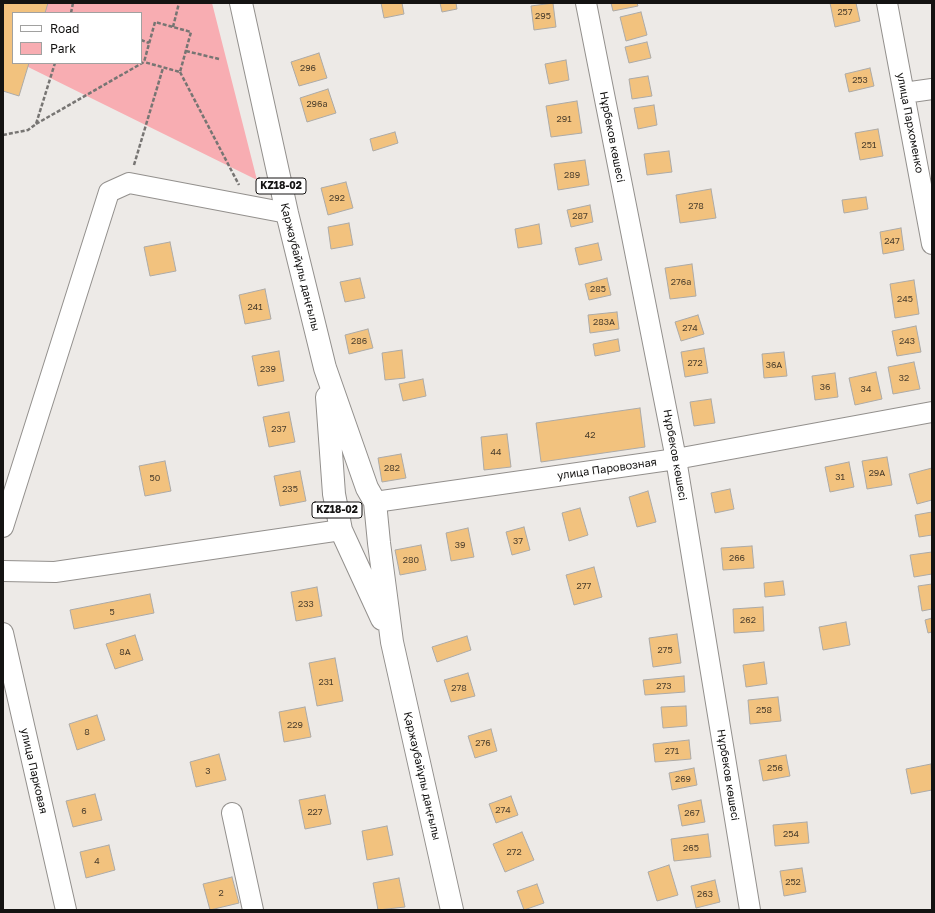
<!DOCTYPE html>
<meta charset="utf-8">
<style>
body{margin:0}
#map{position:relative;width:935px;height:913px;overflow:hidden;background:#edeae7;font-family:"Golos Text",sans-serif}
canvas{display:block}
.frame{position:absolute;inset:0;border:4px solid #141312;pointer-events:none}
.legend{position:absolute;left:12px;top:12px;width:130px;height:52px;box-sizing:border-box;background:#fff;border:1px solid #a1a1a0;margin:0;padding:5px 7px;list-style:none;font-size:12px;color:#141312}
.legend li{display:flex;align-items:center;gap:8px;height:20px}
.legend b{width:20px;border:1px solid #a1a1a0}
</style>
<div id="map">
<canvas width="935" height="913"></canvas>
<div class="frame"></div>
<ul class="legend">
<li><b style="height:5px;background:#fff"></b>Road</li>
<li><b style="height:11px;background:#f8adb2"></b>Park</li>
</ul>
</div>
<script>
const g = document.querySelector('canvas').getContext('2d');
g.lineJoin = 'round';
function fill(path, color) { g.fillStyle = color; g.fill(path, 'evenodd'); }
const toPath = rows => new Path2D(rows.map(r => 'M' + r).join(''));
function strokePath(path, color, width, dash) { g.strokeStyle = color; g.lineWidth = width; g.lineCap = dash ? 'butt' : 'round'; g.setLineDash(dash || []); g.stroke(path); }
function label(font, color, halo, rows, align = 'center') {
  g.font = font + ' "Golos Text",sans-serif'; g.lineWidth = 3.5; g.setLineDash([]); g.textBaseline = 'middle'; g.strokeStyle = halo; g.fillStyle = color; for (const [text, x, y, turn = 0] of rows) {
    g.save(); g.translate(x, y); g.rotate((+turn || 0) * Math.PI / 180); g.textAlign = isNaN(turn) ? turn : align; if (halo) g.strokeText(text, 0, 0); g.fillText(text, 0, 0); g.restore();
  }
}
const green = toPath([
 [32,3,212,3,257,180,20,63,141,63,141,13,29,13]
]);
const building = toPath([
 [3,3,48,3,45,13,13,13,13,63,29,63,19,96,3,91,3,3],
 [381,3,402,3,404,14,384,18,381,3],
 [440,3,456,3,457,9,442,12,440,3],
 [553,3,556,27,534,30,531,6,553,3],
 [611,3,637,3,638,6,613,11,611,3],
 [830,3,856,3,860,21,835,27,830,3],
 [641,12,647,35,626,41,620,17,641,12],
 [647,42,651,58,629,63,625,47,647,42],
 [319,53,327,78,299,86,291,62,319,53],
 [566,60,569,80,549,84,545,64,566,60],
 [870,68,874,86,849,92,845,74,870,68],
 [648,76,652,96,632,99,629,79,648,76],
 [328,89,336,113,307,122,300,98,328,89],
 [577,101,582,133,551,137,546,106,577,101],
 [654,105,657,125,638,129,634,108,654,105],
 [878,129,883,156,860,160,855,133,878,129],
 [395,132,398,143,373,151,370,139,395,132],
 [669,151,672,172,647,175,644,154,669,151],
 [585,160,589,185,558,190,554,164,585,160],
 [346,182,353,208,328,215,321,188,346,182],
 [711,189,716,218,680,223,676,195,711,189],
 [866,197,868,209,844,213,842,200,866,197],
 [590,205,593,222,571,227,567,210,590,205],
 [349,223,353,245,331,249,328,227,349,223],
 [539,224,542,244,518,248,515,229,539,224],
 [901,228,904,250,883,254,880,232,901,228],
 [170,242,176,271,150,276,144,247,170,242],
 [598,243,602,260,579,265,575,248,598,243],
 [692,264,696,296,670,299,665,268,692,264],
 [360,278,365,298,345,302,340,282,360,278],
 [607,278,611,295,589,300,585,284,607,278],
 [914,280,919,314,895,318,890,284,914,280],
 [265,289,271,319,245,324,239,295,265,289],
 [617,312,619,329,590,333,588,315,617,312],
 [698,315,704,334,681,341,675,322,698,315],
 [916,326,921,352,897,356,892,331,916,326],
 [368,329,373,348,349,354,345,335,368,329],
 [618,339,620,351,595,356,593,344,618,339],
 [704,348,708,373,685,377,681,352,704,348],
 [402,350,405,378,385,380,382,353,402,350],
 [279,351,284,381,258,386,252,356,279,351],
 [784,352,787,376,764,378,762,354,784,352],
 [914,362,920,389,893,394,888,367,914,362],
 [876,372,882,399,855,405,849,378,876,372],
 [835,373,838,397,815,400,812,376,835,373],
 [423,379,426,396,403,401,399,384,423,379],
 [711,399,715,423,694,426,690,402,711,399],
 [640,408,645,447,541,462,536,423,640,408],
 [289,412,295,442,269,447,263,417,289,412],
 [507,434,511,467,484,470,481,437,507,434],
 [401,454,406,478,382,482,378,458,401,454],
 [887,457,892,485,867,489,862,461,887,457],
 [165,461,171,491,145,496,139,466,165,461],
 [849,462,854,487,830,492,825,467,849,462],
 [932,468,932,500,917,504,909,474,932,468],
 [300,471,306,501,280,506,274,476,300,471],
 [730,489,734,509,715,513,711,493,730,489],
 [648,491,656,522,637,527,629,497,648,491],
 [580,508,588,535,569,541,562,513,580,508],
 [932,512,932,535,919,537,915,515,932,512],
 [524,527,530,550,512,555,506,532,524,527],
 [468,528,474,557,451,561,446,533,468,528],
 [421,545,426,570,400,575,395,550,421,545],
 [752,546,754,568,723,570,721,548,752,546],
 [932,552,932,574,914,577,910,555,932,552],
 [594,567,602,597,574,605,566,575,594,567],
 [783,581,785,595,765,597,764,583,783,581],
 [932,584,932,609,922,611,918,586,932,584],
 [317,587,322,616,296,621,291,592,317,587],
 [150,594,154,613,74,629,70,610,150,594],
 [763,607,764,631,734,633,733,609,763,607],
 [932,618,932,632,928,633,925,620,932,618],
 [846,622,850,645,823,650,819,627,846,622],
 [677,634,681,663,653,667,649,638,677,634],
 [135,635,143,660,115,669,106,644,135,635],
 [467,636,471,650,437,662,432,647,467,636],
 [335,658,343,701,317,706,309,663,335,658],
 [764,662,767,684,746,687,743,665,764,662],
 [468,673,475,696,451,702,444,680,468,673],
 [684,676,685,692,645,695,643,680,684,676],
 [778,697,781,721,750,724,748,700,778,697],
 [686,706,687,726,663,728,661,707,686,706],
 [305,707,311,737,284,742,279,712,305,707],
 [97,715,105,740,77,750,69,724,97,715],
 [491,729,497,751,475,758,468,736,491,729],
 [689,740,691,759,655,762,653,744,689,740],
 [219,754,226,780,196,787,190,762,219,754],
 [786,755,790,776,763,781,759,760,786,755],
 [931,764,932,790,911,794,906,769,931,764],
 [694,768,697,785,672,790,669,773,694,768],
 [95,794,102,820,73,827,66,801,95,794],
 [325,795,331,824,305,829,299,800,325,795],
 [511,796,518,815,496,823,489,804,511,796],
 [701,800,705,822,682,826,678,805,701,800],
 [807,822,809,843,775,846,773,825,807,822],
 [387,826,393,855,367,860,362,831,387,826],
 [522,832,534,860,505,872,493,844,522,832],
 [708,834,711,857,674,861,671,839,708,834],
 [109,845,115,870,86,878,80,852,109,845],
 [669,865,678,895,657,901,648,872,669,865],
 [802,868,806,892,784,896,780,871,802,868],
 [232,877,239,903,210,910,203,884,232,877],
 [399,878,405,907,378,910,373,883,399,878],
 [715,880,720,902,696,908,691,886,715,880],
 [537,884,544,903,524,910,517,891,537,884]
]);
const path = toPath([
 [71,13,73,3],
 [173,27,179,3],
 [141,40,149,43],
 [186,51,219,59],
 [180,72,239,185],
 [36,124,144,62,155,22,191,32,180,72,144,62],
 [3,135,28,130,36,124,55,63],
 [134,165,163,68]
]);
const minor = toPath([
 [586,3,676,459,750,910],
 [887,3,932,244],
 [904,93,932,89],
 [375,502,676,459,932,412],
 [3,527,109,192,129,183,287,213],
 [3,571,55,572,341,530],
 [3,633,66,910],
 [232,813,253,910]
]);
const highway = toPath([
 [241,3,287,213,325,368,367,488,375,502,379,543,392,642,452,910],
 [327,397,334,494,341,530,382,619]
]);
const numberNames = [
 ["257",845,12],
 ["295",543,16],
 ["296",308,68],
 ["253",860,80],
 ["296а",317,104],
 ["291",564,119],
 ["251",869,145],
 ["289",572,175],
 ["292",337,198],
 ["278",696,206],
 ["287",580,216],
 ["247",892,241],
 ["276а",681,282],
 ["285",598,289],
 ["245",905,299],
 ["241",255,307],
 ["283А",604,322],
 ["274",690,328],
 ["286",359,341],
 ["243",907,341],
 ["272",695,363],
 ["36А",774,365],
 ["239",268,369],
 ["32",904,378],
 ["36",825,387],
 ["34",866,389],
 ["237",279,429],
 ["42",590,435],
 ["44",496,452],
 ["282",392,468],
 ["29А",877,473],
 ["31",840,477],
 ["50",155,478],
 ["235",290,489],
 ["37",518,541],
 ["39",460,545],
 ["266",737,558],
 ["280",411,560],
 ["277",584,586],
 ["233",306,604],
 ["5",112,612],
 ["262",748,620],
 ["275",665,650],
 ["8А",125,652],
 ["231",326,682],
 ["273",664,686],
 ["278",459,688],
 ["258",764,710],
 ["229",295,725],
 ["8",87,732],
 ["276",483,743],
 ["271",672,751],
 ["256",775,768],
 ["3",208,771],
 ["269",683,779],
 ["274",503,810],
 ["6",84,811],
 ["227",315,812],
 ["267",692,813],
 ["254",791,834],
 ["265",691,848],
 ["272",514,852],
 ["4",97,861],
 ["252",793,882],
 ["2",221,893],
 ["263",705,894]
];
const shields = [
 [281,186,50],
 [337,510,50]
];
const shieldNames = [
 ["KZ18-02",281,186],
 ["KZ18-02",337,510]
];
const streetNames = [
 ["улица Пархоменко",910,123,79],
 ["Нұрбеков көшесі",612,137,79],
 ["Қаржаубайұлы даңғылы",300,267,76],
 ["Нұрбеков көшесі",675,455,80],
 ["улица Паровозная",607,469,-8],
 ["улица Парковая",34,771,77],
 ["Нұрбеков көшесі",728,775,81],
 ["Қаржаубайұлы даңғылы",422,776,77]
];
fill(green, '#f8adb2');
fill(building, '#f2c27e');
strokePath(building, '#acaaa7', 1);
strokePath(minor, '#93908d', 22);
strokePath(highway, '#93908d', 24);
strokePath(path, '#777573', 2.5, [4, 2]);
strokePath(minor, '#fff', 20);
strokePath(highway, '#fff', 22);
label('9px', '#4c3f2d', null, numberNames);
for (const [x, y, w] of shields) { const box = new Path2D(); box.roundRect(x - w / 2, y - 8, w, 16, 3); g.fillStyle = '#fff'; g.fill(box); strokePath(box, '#141312', 1); }
label('bold 10px', '#141312', null, shieldNames);
label('11px', '#141312', '#fff', streetNames);
</script>
